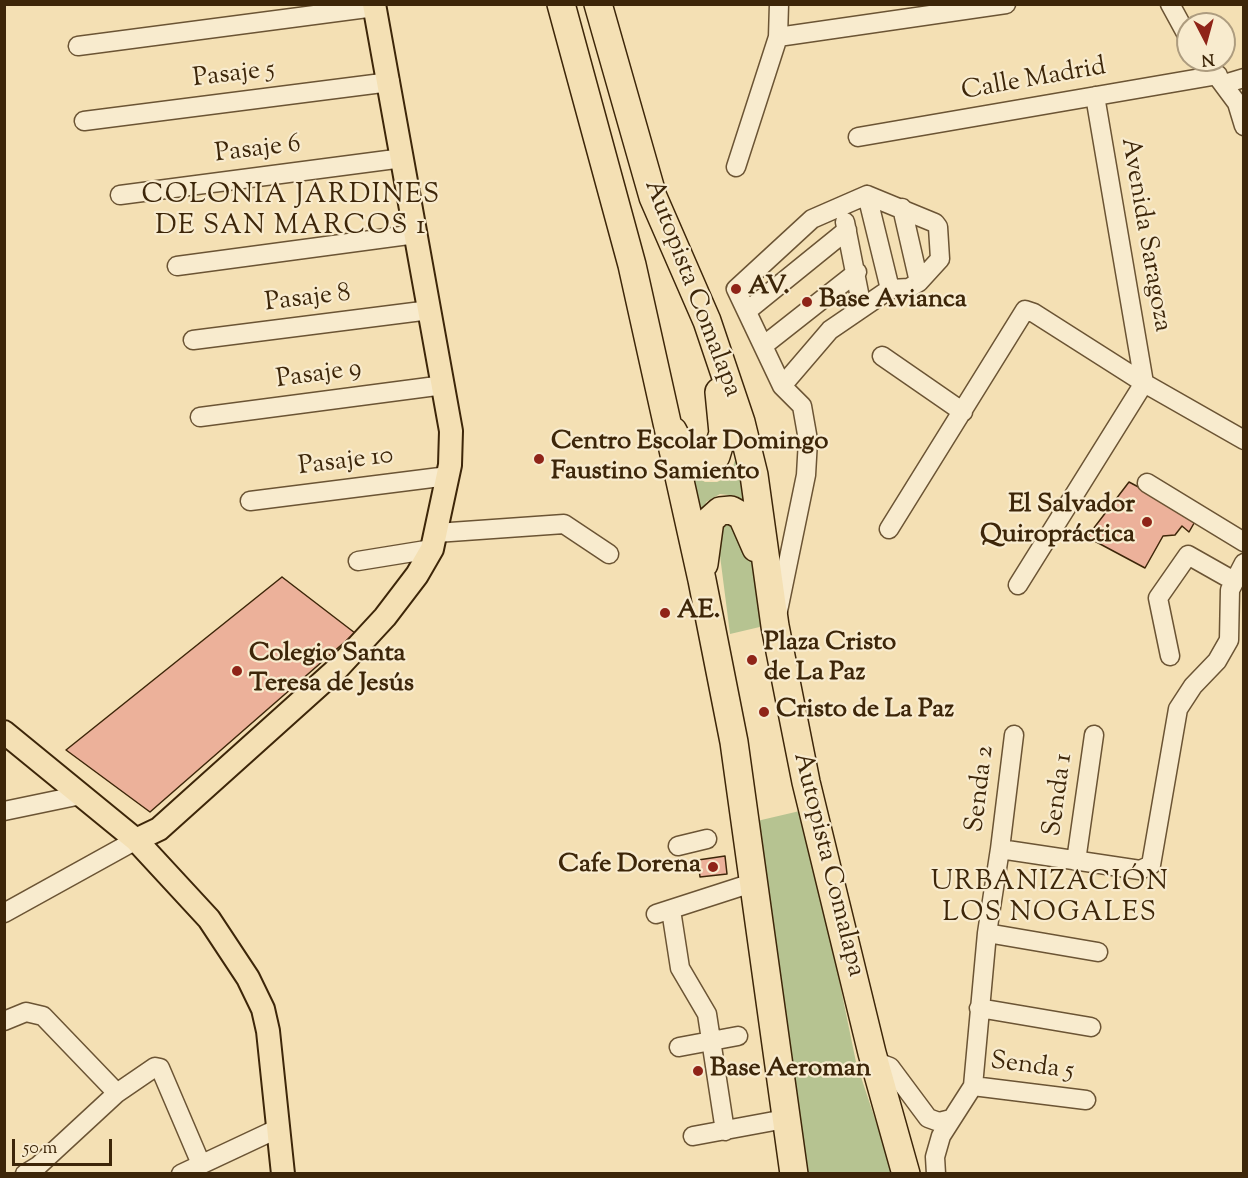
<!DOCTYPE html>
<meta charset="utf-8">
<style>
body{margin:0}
#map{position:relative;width:1248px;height:1178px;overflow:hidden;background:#f4e0b4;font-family:"Sorts Mill Goudy",serif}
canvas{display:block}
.frame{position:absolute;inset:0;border:6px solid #3d2609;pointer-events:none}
.north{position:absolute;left:1176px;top:12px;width:60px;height:60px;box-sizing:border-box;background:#f8ebce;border:2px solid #ad9c7f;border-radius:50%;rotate:174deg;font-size:16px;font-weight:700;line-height:24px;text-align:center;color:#3d2609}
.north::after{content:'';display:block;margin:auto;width:21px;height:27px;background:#8f2418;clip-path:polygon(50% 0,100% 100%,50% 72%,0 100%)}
.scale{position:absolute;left:12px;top:1139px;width:100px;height:27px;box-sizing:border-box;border:3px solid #3d2609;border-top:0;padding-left:8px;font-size:18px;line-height:21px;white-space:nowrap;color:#3d2609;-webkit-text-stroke:4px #f8ebce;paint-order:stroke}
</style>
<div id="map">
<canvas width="1248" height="1178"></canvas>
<div class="frame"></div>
<div class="north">N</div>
<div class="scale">50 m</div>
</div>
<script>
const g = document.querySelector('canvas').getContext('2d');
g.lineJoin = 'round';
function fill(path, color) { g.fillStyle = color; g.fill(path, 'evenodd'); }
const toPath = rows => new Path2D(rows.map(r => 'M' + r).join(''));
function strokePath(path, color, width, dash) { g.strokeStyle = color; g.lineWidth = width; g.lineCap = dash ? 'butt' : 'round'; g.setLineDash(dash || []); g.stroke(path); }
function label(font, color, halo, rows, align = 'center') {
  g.font = font + ' "Sorts Mill Goudy",serif'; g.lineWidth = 4.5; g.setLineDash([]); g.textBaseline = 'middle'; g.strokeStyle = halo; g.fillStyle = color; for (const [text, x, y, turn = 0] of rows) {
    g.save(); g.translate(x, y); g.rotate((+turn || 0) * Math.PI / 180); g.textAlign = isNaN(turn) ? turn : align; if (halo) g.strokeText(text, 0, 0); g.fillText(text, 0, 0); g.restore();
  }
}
const green = toPath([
 [735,427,755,515,737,496,720,494,706,502,700,526,690,473,705,482,717,482,730,476,735,460],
 [736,522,752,553,764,626,730,634,718,540,724,524],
 [804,810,856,1062,893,1173,807,1173,757,821]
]);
const building = toPath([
 [1129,482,1197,518,1189,532,1182,526,1175,535,1163,536,1145,568,1087,537,1129,482],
 [282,577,355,633,150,812,66,750,282,577],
 [725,856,727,874,700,877,698,860,725,856]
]);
const minor = toPath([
 [1170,4,1188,37],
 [778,37,1006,4],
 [78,46,375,7],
 [1205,60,1237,103,1244,126],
 [1224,84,1244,78],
 [84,121,390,82],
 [858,137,1218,75],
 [736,167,778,37,779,4],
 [120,195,403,158],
 [867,195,890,289],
 [902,208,919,282],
 [845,222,862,308],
 [177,266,416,234],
 [747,311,847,230],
 [193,340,430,310],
 [763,346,857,272],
 [882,356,963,412],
 [200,417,444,385],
 [1147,483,1244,542],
 [250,501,448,476],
 [889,529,1025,310,1034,313,1144,383,1244,440],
 [436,533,564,524,609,554],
 [358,561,432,549],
 [1018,585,1144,383,1095,96],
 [778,611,806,475,808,440,802,406,782,386,736,289,812,219,867,195,935,223,938,227,940,259,919,282,909,288,890,289,830,330,782,386],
 [1170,656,1158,598,1188,555,1234,581],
 [4,811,81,795],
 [678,846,707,839],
 [1000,849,1014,735],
 [1076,861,1094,735],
 [671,910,680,968,707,1014,725,1131],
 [4,913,136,840],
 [656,914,752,883],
 [987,933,1098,952],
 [979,1008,1091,1027],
 [4,1021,26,1012,43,1016,117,1093],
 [679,1047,738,1036],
 [874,1061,890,1067,928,1118,939,1122,951,1119],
 [973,1086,1086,1100],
 [693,1136,785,1119],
 [25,1174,38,1166,117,1093,155,1067,160,1068,201,1164],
 [181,1174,279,1128],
 [936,1174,935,1157,941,1136,973,1086,987,933,1000,849,1140,870,1151,865,1178,709,1193,686,1217,661,1229,640,1230,590,1244,563]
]);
const major = toPath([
 [4,732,136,840,209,919,248,978,263,1009,268,1031,283,1174],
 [136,840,159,829,336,670,385,617,417,575,432,549,450,465,451,431,374,4]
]);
const highway = toPath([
 [561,4,632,265,702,580,734,742,794,1174],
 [598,4,653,197,707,321,741,422,754,475,775,626,806,782,872,1053,906,1174],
 [673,431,685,454,695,462,701,462,716,456,723,433,719,392],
 [704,564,710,520,720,511,731,510,742,516,756,548]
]);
const markers = [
 [736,289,6,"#8f2418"],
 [807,302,6,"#8f2418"],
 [539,459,6,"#8f2418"],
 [1147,522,6,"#8f2418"],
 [665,613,6,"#8f2418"],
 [752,660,6,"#8f2418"],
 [237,671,6,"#8f2418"],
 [764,712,6,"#8f2418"],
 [713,867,6,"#8f2418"],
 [698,1071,6,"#8f2418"]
];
const streetNames = [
 ["Pasaje 5",234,76,-7],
 ["Calle Madrid",1034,81,-10],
 ["Pasaje 6",258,151,-7],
 ["Avenida Saragoza",1144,235,80],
 ["Autopista Comalapa",691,289,69],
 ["Pasaje 8",308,300,-7],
 ["Pasaje 9",319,376,-8],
 ["Pasaje 10",346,463,-7],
 ["Senda 2",982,789,-83],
 ["Senda 1",1060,795,-82],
 ["Autopista Comalapa",827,865,76],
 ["Senda 5",1032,1068,7]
];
const poiNames = [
 ["AV.",748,289],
 ["Base Avianca",819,302],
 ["Centro Escolar Domingo",551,444],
 ["Faustino Samiento",551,474],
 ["El Salvador",1135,507,"right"],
 ["Quiropráctica",1135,537,"right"],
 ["AE.",677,613],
 ["Plaza Cristo",764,645],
 ["de La Paz",764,675],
 ["Colegio Santa",249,656],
 ["Teresa de Jesús",249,686],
 ["Cristo de La Paz",776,712],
 ["Cafe Dorena",701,867,"right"],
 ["Base Aeroman",710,1071]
];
const neighbourhoodNames = [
 ["COLONIA JARDINES",291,197],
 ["DE SAN MARCOS 1",291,228],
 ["URBANIZACIÓN",1050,884],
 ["LOS NOGALES",1050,915]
];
fill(green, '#b6c391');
fill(building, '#ecb19a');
strokePath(building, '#3d2609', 1.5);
strokePath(minor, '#6b5434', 21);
strokePath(major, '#3d2609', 26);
strokePath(highway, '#3d2609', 30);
strokePath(minor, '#f8ebce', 18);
strokePath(major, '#f4e0b4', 22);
strokePath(highway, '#f4e0b4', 27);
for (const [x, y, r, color] of markers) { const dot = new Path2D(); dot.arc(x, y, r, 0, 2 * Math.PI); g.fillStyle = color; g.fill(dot); strokePath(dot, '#f8ebce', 2); }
label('26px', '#3d2609', '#f8ebce', streetNames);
label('bold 26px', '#3d2609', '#f8ebce', poiNames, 'left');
g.letterSpacing = '1.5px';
label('27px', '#3d2609', '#f8ebce', neighbourhoodNames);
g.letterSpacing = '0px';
</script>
